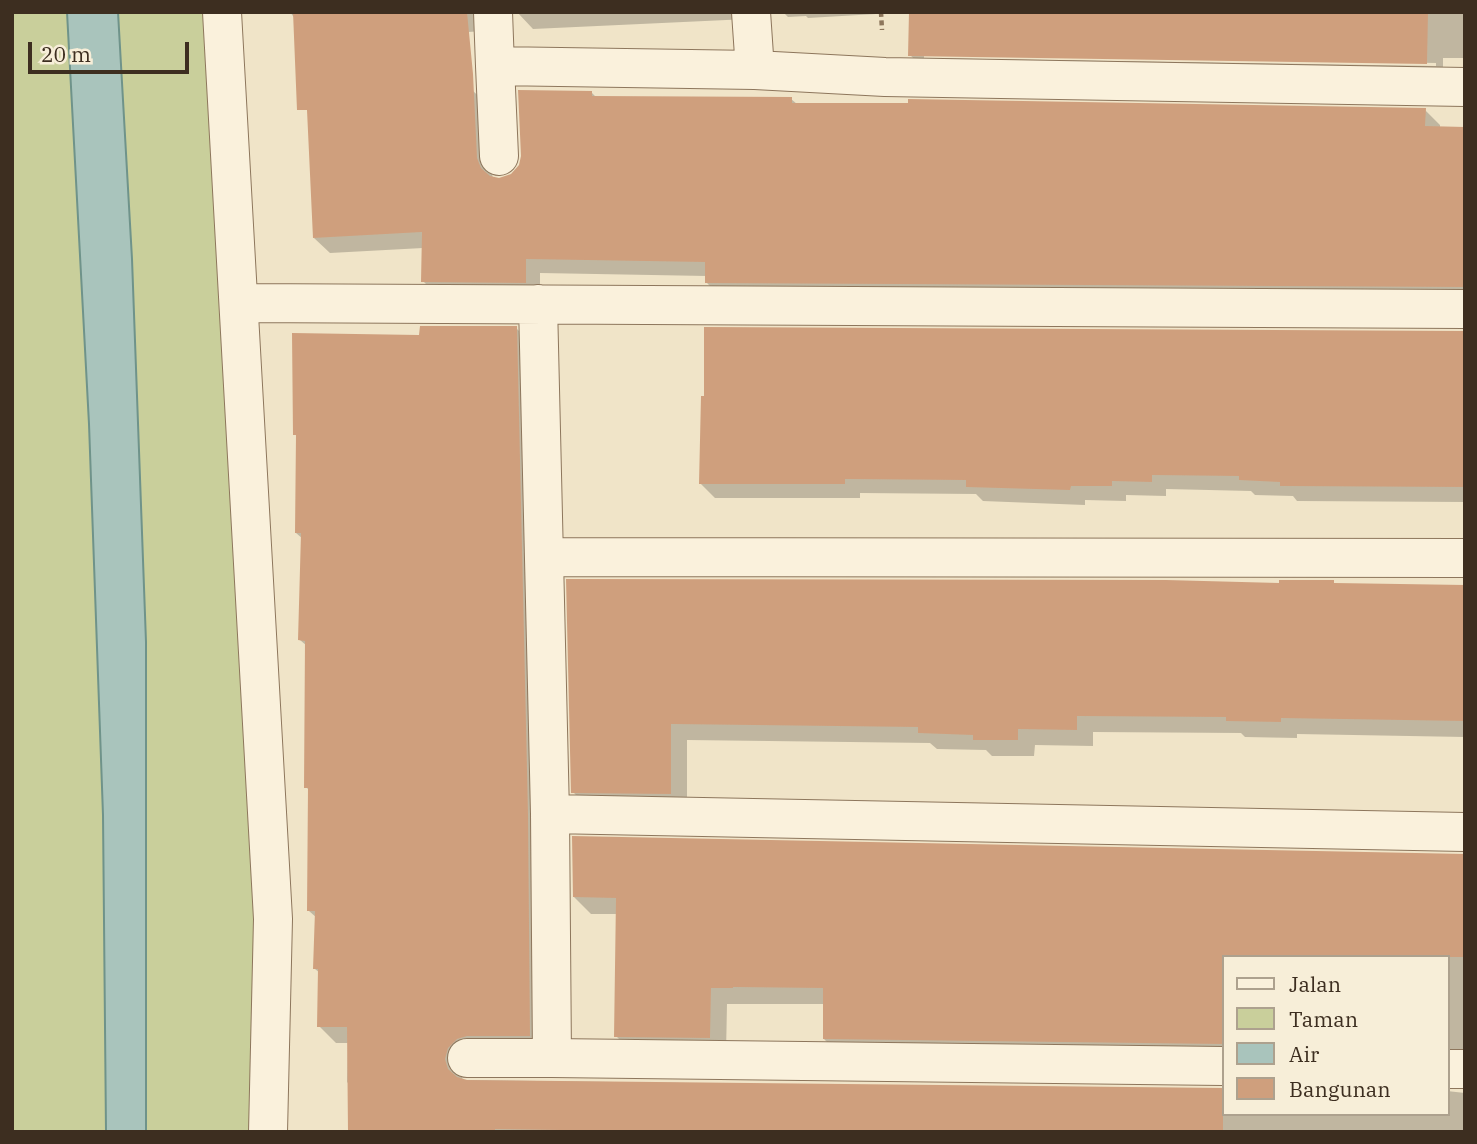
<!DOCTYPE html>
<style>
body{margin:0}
#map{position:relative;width:1477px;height:1144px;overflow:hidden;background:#f0e4c8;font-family:"IBM Plex Serif",serif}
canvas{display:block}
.frame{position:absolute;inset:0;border:14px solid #3d2e20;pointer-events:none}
.legend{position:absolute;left:1222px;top:955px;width:228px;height:161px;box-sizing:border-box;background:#f7eed8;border:2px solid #ada18e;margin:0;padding:9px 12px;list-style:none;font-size:21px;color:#3d2e20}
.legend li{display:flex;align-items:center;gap:14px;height:35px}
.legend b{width:35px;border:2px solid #ada18e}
.scale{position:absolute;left:28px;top:42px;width:161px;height:32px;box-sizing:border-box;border:4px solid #3d2e20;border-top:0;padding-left:9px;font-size:21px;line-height:24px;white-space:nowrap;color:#3d2e20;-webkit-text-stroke:5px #f7eed8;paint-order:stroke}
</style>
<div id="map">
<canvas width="1477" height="1144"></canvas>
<div class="frame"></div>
<ul class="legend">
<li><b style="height:9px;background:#faf1dc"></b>Jalan</li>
<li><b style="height:19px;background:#c9cf9b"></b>Taman</li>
<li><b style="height:19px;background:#a9c4bc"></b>Air</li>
<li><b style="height:19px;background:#cf9f7d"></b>Bangunan</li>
</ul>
<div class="scale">20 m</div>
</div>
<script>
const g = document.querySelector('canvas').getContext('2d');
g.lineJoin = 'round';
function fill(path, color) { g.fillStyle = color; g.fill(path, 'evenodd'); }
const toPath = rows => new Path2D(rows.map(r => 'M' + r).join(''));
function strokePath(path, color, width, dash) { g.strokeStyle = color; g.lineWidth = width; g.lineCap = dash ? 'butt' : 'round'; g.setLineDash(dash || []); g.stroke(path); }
const green = toPath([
 [12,12,222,12,268,1132,12,1132]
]);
const water = toPath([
 [67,12,118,12,132,259,146,642,146,1132,106,1132,103,815,89,424,67,12]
]);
const shadow = toPath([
 [290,12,496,12,487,31,311,40],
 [517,12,754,12,748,19,533,29],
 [783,12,910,12,808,18,806,16,788,17],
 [910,12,1465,12,1465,58,1443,58,1443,80,927,71,910,55],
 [924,54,1436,63,1436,66,924,58],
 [473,91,489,106,492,174,493,178,499,180,512,176,592,93,597,98,791,99,797,104,1425,110,1440,125,1440,128,1465,129,1465,302,722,298,707,283,707,276,540,273,540,297,438,296,423,281,423,248,330,253,314,238],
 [516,328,533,345,546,1052,461,1075,463,1080,1223,1090,1223,1114,1447,1114,1447,1091,1465,1093,1465,1132,349,1132,351,1086,347,1082,348,1043,336,1043,319,1026,320,973,315,969,317,918,309,911,310,791,306,787,307,646,300,640,303,539,296,533,297,437,295,434,421,337],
 [1465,333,1465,502,1297,501,1293,496,1255,495,1251,491,1166,489,1166,496,1126,495,1126,501,1085,500,1085,505,983,501,976,494,860,493,860,498,715,498,700,483],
 [568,581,1281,585,1333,582,1336,585,1465,586,1465,737,1297,734,1297,738,1245,737,1241,733,1093,732,1093,746,1035,745,1034,756,992,756,986,750,937,749,930,743,687,740,687,810,590,809,573,792],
 [1465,856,1465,1065,1447,1073,1447,957,1223,957,1223,1060,841,1056,824,1039,825,1004,727,1004,726,1054,633,1053,616,1036,618,914,591,914,574,897]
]);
const building = toPath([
 [293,12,467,12,473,74,477,158,481,168,490,176,499,178,511,174,519,165,521,156,518,90,592,91,592,96,792,97,792,103,908,103,908,99,1426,108,1425,126,1465,127,1465,287,705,283,705,262,526,259,526,283,421,282,422,232,313,238,307,110,297,110],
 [909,12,1428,12,1427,64,908,56],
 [420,326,517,326,528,814,530,1036,467,1036,457,1039,448,1048,445,1059,448,1069,457,1077,467,1080,1223,1088,1223,1132,687,1132,495,1129,495,1132,348,1132,347,1027,317,1027,318,969,313,969,315,911,307,911,308,788,304,788,305,641,298,640,301,533,295,533,296,435,293,435,292,333,419,335],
 [704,327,1465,331,1465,487,1280,486,1280,482,1239,480,1239,476,1152,475,1152,482,1112,481,1112,486,1071,486,1070,490,966,487,966,480,845,479,845,484,699,484,701,396,704,396],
 [566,579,1166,580,1279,583,1279,580,1334,580,1334,583,1465,585,1465,721,1281,718,1281,722,1226,721,1226,717,1077,716,1077,730,1018,729,1018,740,973,740,973,735,918,733,918,727,671,724,671,794,571,793],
 [572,836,1465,854,1465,957,1223,957,1223,1044,823,1039,823,988,733,987,733,988,711,988,710,1038,614,1037,616,898,573,897]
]);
const path = toPath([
 [881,12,882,30]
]);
const street = toPath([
 [222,12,273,919,268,1132],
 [493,12,495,66,755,70,885,77,1465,87],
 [751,12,755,70],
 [495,66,499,156],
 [239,303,1465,309],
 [538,304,550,814,552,1058,1223,1066],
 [544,557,1465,558],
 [550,814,1465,832],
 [467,1058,552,1058],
 [1447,1069,1465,1069]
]);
fill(green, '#c9cf9b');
fill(water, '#a9c4bc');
strokePath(water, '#6f938a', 2);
fill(shadow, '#0003');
fill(building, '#cf9f7d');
strokePath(street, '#8d765c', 40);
strokePath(path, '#8d765c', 4.5, [5, 3.5]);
strokePath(street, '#faf1dc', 38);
</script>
